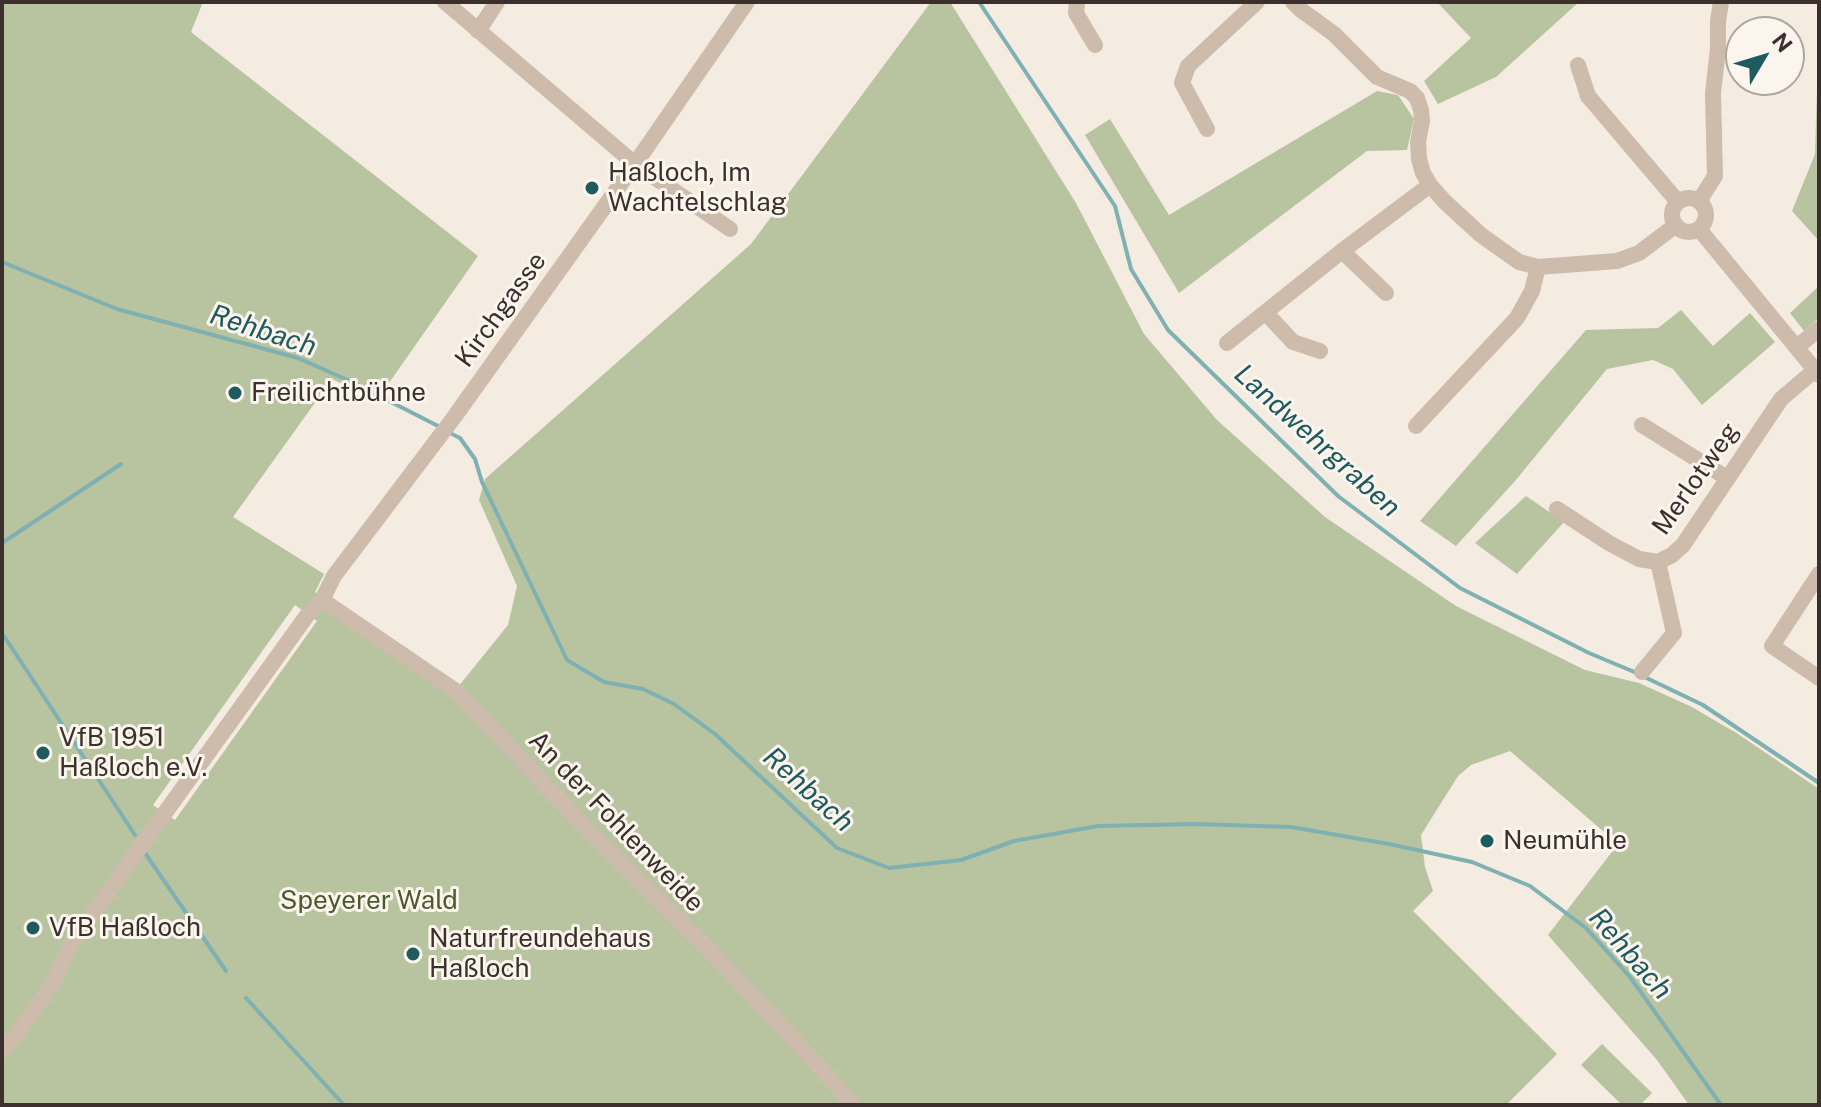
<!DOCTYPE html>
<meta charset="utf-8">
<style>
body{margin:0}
#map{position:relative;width:1821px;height:1107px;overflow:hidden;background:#f4ebe1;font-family:"Public Sans",sans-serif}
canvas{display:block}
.frame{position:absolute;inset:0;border:4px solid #3b302b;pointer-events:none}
.north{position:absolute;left:1725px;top:16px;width:80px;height:80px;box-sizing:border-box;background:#fbf5ee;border:2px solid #aea6a0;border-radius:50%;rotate:52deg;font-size:22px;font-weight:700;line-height:32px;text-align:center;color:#3b302b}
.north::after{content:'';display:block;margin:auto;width:28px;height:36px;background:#1f5a5e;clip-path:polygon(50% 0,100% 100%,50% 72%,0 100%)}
</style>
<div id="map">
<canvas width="1821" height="1107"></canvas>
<div class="frame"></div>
<div class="north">N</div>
</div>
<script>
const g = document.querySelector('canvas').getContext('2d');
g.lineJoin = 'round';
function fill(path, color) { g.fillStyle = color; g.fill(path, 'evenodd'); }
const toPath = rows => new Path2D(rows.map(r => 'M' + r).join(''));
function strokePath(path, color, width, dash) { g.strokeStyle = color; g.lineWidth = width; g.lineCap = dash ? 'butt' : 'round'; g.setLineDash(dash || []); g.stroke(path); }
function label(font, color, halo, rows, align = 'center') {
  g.font = font + ' "Public Sans",sans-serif'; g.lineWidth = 6; g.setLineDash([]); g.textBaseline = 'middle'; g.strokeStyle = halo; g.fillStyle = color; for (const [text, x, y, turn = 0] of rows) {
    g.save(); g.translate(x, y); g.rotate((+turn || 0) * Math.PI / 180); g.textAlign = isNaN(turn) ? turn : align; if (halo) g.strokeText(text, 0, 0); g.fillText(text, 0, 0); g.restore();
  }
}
const green = toPath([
 [2,2,203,2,191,32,478,256,377,400,332,379,233,517,324,574,315,592,458,687,508,625,517,586,479,500,485,479,751,244,931,2,950,2,1076,203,1144,334,1217,420,1325,517,1456,606,1585,670,1639,683,1692,707,1738,734,1819,789,1819,1105,1689,1105,1657,1060,1548,935,1618,844,1510,751,1471,765,1458,776,1421,835,1425,867,1433,891,1413,911,1557,1054,1506,1105,2,1105],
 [295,605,317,621,175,820,153,805],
 [1437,2,1579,2,1496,77,1438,104,1424,81,1471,38],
 [1819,24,1819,241,1792,211,1815,154],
 [1377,91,1398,95,1414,119,1407,150,1367,151,1179,293,1085,135,1110,119,1169,215],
 [1819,286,1819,318,1804,331,1790,313],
 [1681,310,1713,346,1750,313,1775,342,1702,405,1673,369,1653,360,1607,369,1515,481,1456,546,1420,521,1586,330,1658,328],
 [1526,496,1564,522,1517,574,1475,543],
 [1602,1044,1652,1093,1640,1105,1622,1105,1581,1065]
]);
const stream = toPath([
 [979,2,1115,206,1131,269,1168,330,1338,496,1460,588,1589,653,1632,671,1703,705,1819,783],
 [2,262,117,309,298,358,352,382,440,427],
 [448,432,460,438,475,459,482,482,567,660,604,682,643,689,674,704,715,734,837,848,889,868,961,860,1014,841,1098,826,1195,824,1291,827,1389,844,1472,862,1530,886,1586,928,1630,977,1721,1105],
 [2,543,121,464],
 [2,633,135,835],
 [145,853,226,971],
 [246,998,344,1105]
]);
const minor = toPath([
 [445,2,635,164,730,229],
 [1077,2,1076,13,1095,45],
 [1293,2,1301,10,1334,34,1377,77,1410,91,1417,98,1421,110,1422,121,1418,142,1419,159,1423,173,1430,185,1445,202,1481,235,1519,262,1538,267,1617,261,1639,253,1676,225],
 [478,31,497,2],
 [1578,65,1588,96,1678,202],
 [1207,129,1182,83,1188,66,1257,2],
 '1672 215a17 17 0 1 1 34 0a17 17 0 1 1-34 0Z',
 [1699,201,1715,176,1713,93,1718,49,1718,21,1721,2],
 [1699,229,1819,375],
 [1342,251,1386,293],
 [1266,313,1293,342,1320,351],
 [1227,343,1342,251,1430,185],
 [1797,347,1819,329],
 [1642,425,1727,478],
 [1416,426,1517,318,1532,291,1538,267],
 [1557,509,1609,543,1639,559,1658,562,1672,555,1683,545,1781,399,1815,370],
 [1819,574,1772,646,1819,678],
 [322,600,456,691,587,829,714,955,828,1076,853,1105],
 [1642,672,1674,633,1658,562],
 [2,1050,15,1037,53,983,72,942,308,614,322,600,334,576,455,416,635,164,747,2]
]);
const markers = [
 [592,188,8,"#1f5a5e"],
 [235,393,8,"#1f5a5e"],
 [43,753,8,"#1f5a5e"],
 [1487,841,8,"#1f5a5e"],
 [33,928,8,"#1f5a5e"],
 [413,954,8,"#1f5a5e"]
];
const poiNames = [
 ["Haßloch, Im",608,173],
 ["Wachtelschlag",608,203],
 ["Freilichtbühne",251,393],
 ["VfB 1951",59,738],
 ["Haßloch e.V.",59,768],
 ["Neumühle",1503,841],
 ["VfB Haßloch",49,928],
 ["Naturfreundehaus",429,939],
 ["Haßloch",429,969]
];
const streetNames = [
 ["Kirchgasse",501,310,-54],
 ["Merlotweg",1696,479,-55],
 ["An der Fohlenweide",616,822,46]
];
const parkNames = [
 ["Speyerer Wald",369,901]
];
const waterNames = [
 ["Rehbach",263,331,18],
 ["Landwehrgraben",1317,441,42],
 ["Rehbach",808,790,42],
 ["Rehbach",1630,954,49]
];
fill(green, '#b8c4a0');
strokePath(stream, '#7fb0b2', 4);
strokePath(minor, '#cdbbac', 16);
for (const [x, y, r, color] of markers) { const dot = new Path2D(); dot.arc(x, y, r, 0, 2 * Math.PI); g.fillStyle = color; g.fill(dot); strokePath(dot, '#fbf5ee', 3); }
label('26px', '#3b302b', '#fbf5ee', poiNames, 'left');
label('26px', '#3b302b', '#fbf5ee', streetNames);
label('26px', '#4a5a2e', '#fbf5ee', parkNames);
label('italic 28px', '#1f5a5e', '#fbf5ee', waterNames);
</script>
